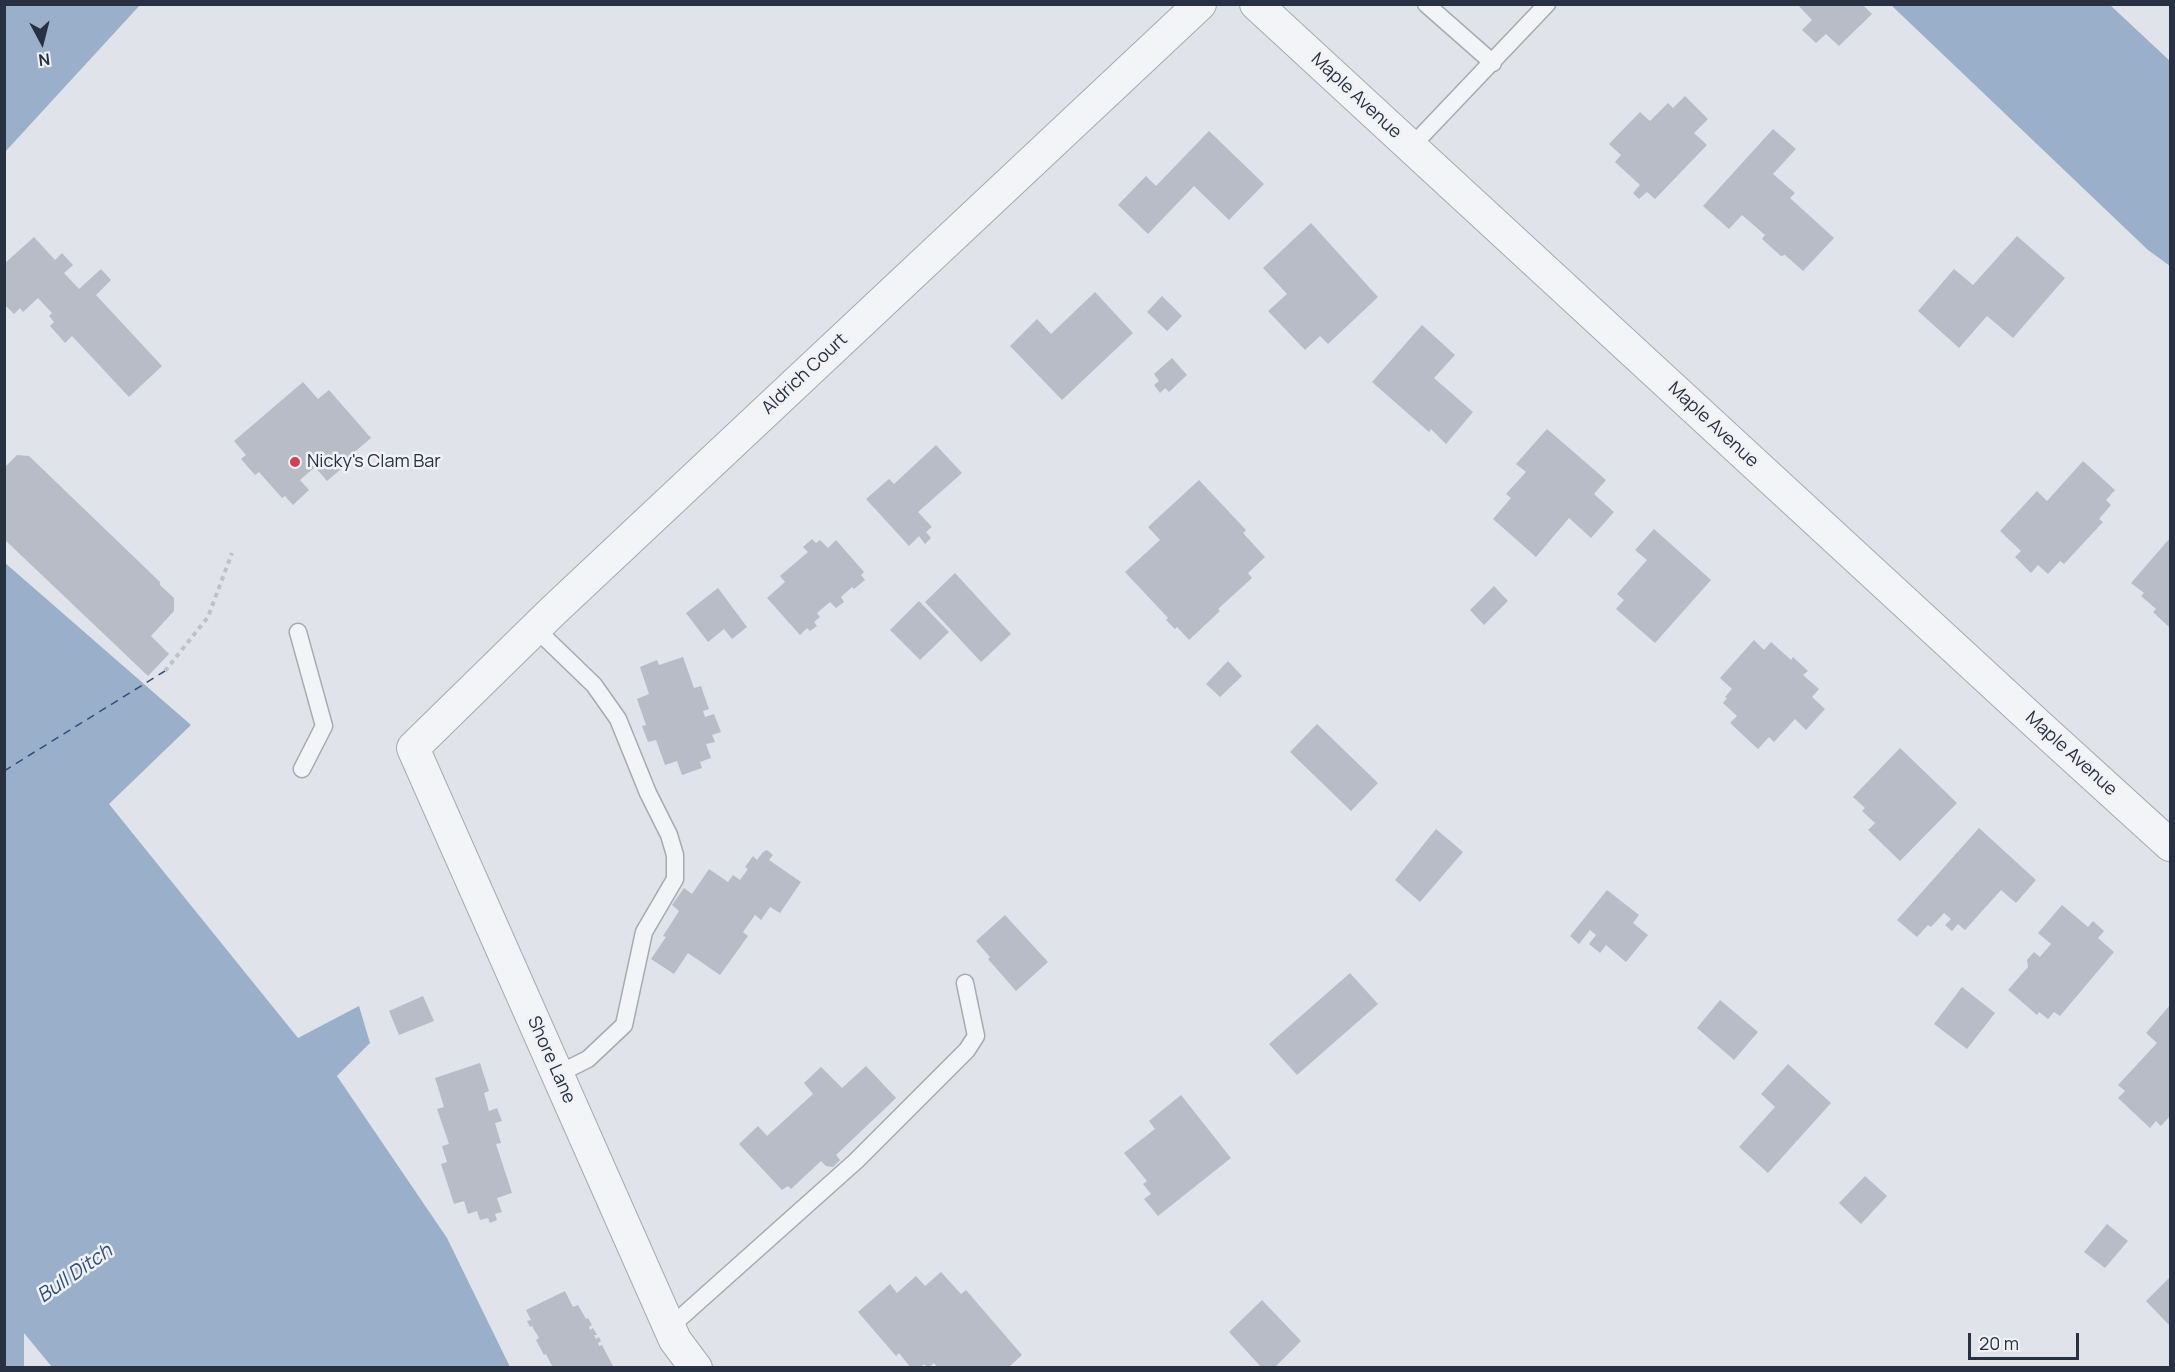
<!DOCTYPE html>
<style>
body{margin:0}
#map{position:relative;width:2175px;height:1372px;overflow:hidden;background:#e0e3e9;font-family:Manrope,sans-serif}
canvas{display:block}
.frame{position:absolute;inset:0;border:6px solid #283141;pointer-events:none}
.north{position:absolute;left:12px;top:12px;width:60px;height:60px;-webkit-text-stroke:4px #f0f2f7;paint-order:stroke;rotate:173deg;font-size:16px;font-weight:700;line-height:24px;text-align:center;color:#283141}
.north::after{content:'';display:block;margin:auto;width:21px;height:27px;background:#283141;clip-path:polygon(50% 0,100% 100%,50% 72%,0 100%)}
.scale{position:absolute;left:1968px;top:1333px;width:111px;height:27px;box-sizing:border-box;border:3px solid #283141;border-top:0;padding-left:8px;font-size:18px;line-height:21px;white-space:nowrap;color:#283141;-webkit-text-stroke:4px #f0f2f7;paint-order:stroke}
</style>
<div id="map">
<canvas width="2175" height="1372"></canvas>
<div class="frame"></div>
<div class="north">N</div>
<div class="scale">20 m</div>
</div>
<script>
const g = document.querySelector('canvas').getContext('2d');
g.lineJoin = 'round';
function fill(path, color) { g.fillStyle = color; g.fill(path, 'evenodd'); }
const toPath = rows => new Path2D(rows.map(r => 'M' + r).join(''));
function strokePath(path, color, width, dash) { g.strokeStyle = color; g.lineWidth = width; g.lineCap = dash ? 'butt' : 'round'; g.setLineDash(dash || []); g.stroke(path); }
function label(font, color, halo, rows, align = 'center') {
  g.font = font + ' Manrope,sans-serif'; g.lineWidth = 5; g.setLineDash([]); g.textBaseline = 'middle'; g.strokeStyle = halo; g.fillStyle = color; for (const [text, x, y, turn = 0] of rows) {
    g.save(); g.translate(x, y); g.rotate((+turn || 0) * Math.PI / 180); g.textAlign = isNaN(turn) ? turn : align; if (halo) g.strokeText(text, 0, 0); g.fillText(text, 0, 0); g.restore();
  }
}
const water = toPath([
 [5,4,140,5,5,152,4,5],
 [1891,5,2110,5,2170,61,2170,266,2148,250],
 [4,562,191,725,109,804,298,1038,359,1006,370,1043,337,1076,447,1238,510,1367,52,1367,24,1333,24,1367,5,1367]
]);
const ferry = toPath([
 [4,771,165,671]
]);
const building = toPath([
 [1797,4,1862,4,1872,14,1839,46,1826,34,1816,43,1802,30,1812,20],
 [1685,96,1708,119,1694,133,1707,145,1655,199,1647,192,1639,199,1633,193,1640,185,1615,162,1621,155,1609,144,1640,112,1650,121,1668,103,1673,108],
 [1773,129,1796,149,1773,174,1795,193,1790,198,1834,238,1803,271,1785,255,1781,256,1762,239,1765,235,1742,215,1729,229,1703,206],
 [1209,131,1264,184,1229,220,1194,186,1148,234,1118,205,1146,176,1156,186],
 [1311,223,1378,297,1328,344,1320,336,1305,350,1268,311,1287,294,1263,268],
 [2017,236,2065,278,2013,338,1987,316,1959,348,1918,311,1954,269,1973,285],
 [34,237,55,260,62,253,73,265,64,273,79,289,101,269,111,280,96,295,162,366,129,397,72,336,65,343,50,326,54,322,49,316,52,313,38,298,23,312,20,308,14,314,4,304,4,264],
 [1095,292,1133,333,1062,400,1010,346,1037,319,1051,334],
 [1162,296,1182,316,1167,331,1147,312],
 [1422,325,1455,355,1434,378,1473,412,1446,444,1431,429,1429,432,1372,382],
 [1172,358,1187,375,1169,392,1165,388,1160,393,1154,385,1159,381,1154,374],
 [303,382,318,399,329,390,371,438,345,460,348,463,327,481,315,467,300,480,309,490,293,505,285,496,282,498,259,472,255,475,241,459,246,455,234,441],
 [1547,429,1606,480,1594,494,1614,512,1591,538,1569,518,1536,557,1493,519,1511,498,1506,494,1526,472,1516,464],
 [936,445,962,473,918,512,932,527,926,532,931,538,925,544,919,536,909,546,866,499,889,479,894,484],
 [17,455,29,456,160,582,160,585,174,598,174,611,151,636,169,654,148,676,4,539,4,468],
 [2083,461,2115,490,2106,500,2111,505,2099,519,2103,522,2064,564,2060,561,2048,574,2038,565,2031,573,2015,557,2021,551,2000,531,2037,491,2047,501],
 [1199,480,1246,530,1243,533,1265,557,1248,573,1252,578,1218,609,1220,611,1189,640,1177,627,1175,629,1166,620,1168,618,1125,572,1160,540,1148,527],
 [1654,529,1711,580,1655,643,1616,609,1624,600,1617,594,1647,560,1635,550],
 [2170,538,2170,628,2153,612,2156,609,2141,596,2144,593,2131,583],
 [812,539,816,543,820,540,828,548,836,540,864,572,861,575,865,580,854,589,852,587,841,597,844,602,836,608,830,602,817,613,820,617,814,622,817,626,810,631,807,628,800,635,767,598,785,582,780,576,808,552,803,547],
 [955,573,1011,634,981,662,925,602],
 [1494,586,1508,601,1484,625,1470,610],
 [718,588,747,627,732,639,724,629,708,642,686,613],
 [919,601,949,632,920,660,890,630],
 [1754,640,1764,650,1771,642,1791,660,1793,657,1808,671,1803,675,1819,689,1812,697,1825,709,1806,730,1795,719,1774,742,1769,737,1758,749,1730,723,1737,716,1723,703,1727,698,1725,697,1732,689,1720,678],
 [683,657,694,688,701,686,709,709,703,711,705,717,714,714,721,732,712,735,715,742,706,744,711,758,700,762,702,768,682,775,677,761,665,765,656,740,648,742,642,726,646,725,637,699,649,694,640,667,657,660,659,665],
 [1228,661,1242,676,1220,697,1206,684],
 [1317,724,1378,783,1351,811,1290,752],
 [1900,748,1957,803,1900,861,1868,830,1875,823,1862,811,1865,808,1853,797],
 [1979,828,2036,880,2016,903,2001,890,1965,930,1958,924,1952,931,1945,925,1951,919,1944,913,1931,927,1928,925,1917,937,1897,920],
 [1436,829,1463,852,1420,902,1395,880],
 [767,850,773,855,769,860,801,882,780,913,770,907,761,920,755,915,743,932,748,936,720,975,688,953,674,974,651,959,666,937,663,936,679,911,672,905,684,888,692,894,709,869,728,882,733,875,740,880,748,869,745,867,753,856,757,860,763,852],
 [1607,890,1639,915,1633,923,1648,935,1626,962,1606,945,1600,953,1589,944,1596,935,1590,930,1579,944,1570,936],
 [2062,905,2088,927,2093,921,2104,931,2098,938,2114,952,2060,1016,2054,1012,2048,1019,2039,1012,2037,1015,2008,990,2028,967,2027,960,2034,952,2040,957,2051,944,2038,933],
 [1005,915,1048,962,1016,991,988,959,990,957,976,941],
 [1350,973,1378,1004,1297,1075,1269,1044],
 [1962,987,1995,1013,1967,1049,1934,1024],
 [423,996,434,1021,399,1035,389,1011],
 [1720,1000,1758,1032,1734,1060,1697,1028],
 [2170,1005,2170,1116,2161,1126,2156,1121,2150,1128,2118,1098,2125,1091,2118,1085,2157,1043,2146,1033],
 [480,1063,489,1091,484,1093,489,1111,497,1108,502,1121,495,1123,501,1143,496,1144,512,1193,497,1198,502,1212,495,1214,497,1220,490,1223,488,1218,480,1220,477,1211,468,1214,464,1201,454,1204,441,1164,447,1162,442,1146,449,1144,437,1109,444,1107,435,1078],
 [1788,1064,1831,1103,1768,1173,1739,1147,1775,1107,1761,1094],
 [866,1066,896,1098,836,1155,840,1160,833,1167,826,1166,821,1161,791,1189,788,1186,782,1190,739,1144,758,1126,767,1136,813,1094,804,1083,821,1067,842,1088],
 [1181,1095,1231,1158,1158,1216,1144,1199,1151,1194,1143,1184,1147,1181,1124,1153,1155,1129,1149,1121],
 [1865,1176,1887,1196,1861,1224,1839,1203],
 [2107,1224,2128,1241,2105,1268,2084,1252],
 [941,1272,961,1294,966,1290,1022,1355,1008,1368,938,1368,934,1363,928,1368,924,1364,920,1368,911,1368,899,1353,896,1356,858,1312,890,1284,897,1293,916,1276,925,1286],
 [2170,1277,2170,1326,2146,1301],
 [565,1291,573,1307,578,1305,586,1319,588,1318,592,1325,589,1327,590,1330,593,1328,597,1335,594,1335,596,1339,599,1337,601,1341,598,1343,599,1346,602,1345,614,1368,553,1368,546,1354,544,1355,536,1340,539,1338,532,1326,530,1327,527,1321,531,1320,526,1310],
 [1262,1300,1301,1341,1274,1368,1262,1368,1229,1332]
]);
const path = toPath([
 [165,671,208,617,232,553]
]);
const service = toPath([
 [1426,4,1493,63],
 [1411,147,1547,4],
 [535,628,594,685,618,719,648,793,669,835,675,855,675,879,644,932,624,1025,588,1059,558,1074],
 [298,632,324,726,302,769],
 [670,1327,856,1161,967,1050,976,1036,965,983]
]);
const minor = toPath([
 [1256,4,2037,724,2170,845],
 [696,1368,675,1340,413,748,553,611,1200,4]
]);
const markers = [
 [295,462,6,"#d14253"]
];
const streetNames = [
 ["Maple Avenue",1356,96,43],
 ["Aldrich Court",805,374,-43],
 ["Maple Avenue",1713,425,43],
 ["Maple Avenue",2071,754,42],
 ["Shore Lane",551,1060,66]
];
const poiNames = [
 ["Nicky's Clam Bar",307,462]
];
const waterNames = [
 ["Bull Ditch",75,1274,-35]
];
fill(water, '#9ab0ca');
strokePath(ferry, '#314e76', 1.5, [8, 6]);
fill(building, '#b7bcc6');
strokePath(service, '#a5aab3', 19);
strokePath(minor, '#a5aab3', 34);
strokePath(path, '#bec1c8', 4, [4.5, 4.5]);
strokePath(service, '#f3f4f7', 16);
strokePath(minor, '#f3f4f7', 32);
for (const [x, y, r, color] of markers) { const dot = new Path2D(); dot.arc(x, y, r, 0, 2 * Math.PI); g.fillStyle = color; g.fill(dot); strokePath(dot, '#f0f2f7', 2); }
label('18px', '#283141', '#f0f2f7', streetNames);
label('18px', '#283141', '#f0f2f7', poiNames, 'left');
label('italic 20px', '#314e76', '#f0f2f7', waterNames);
</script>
